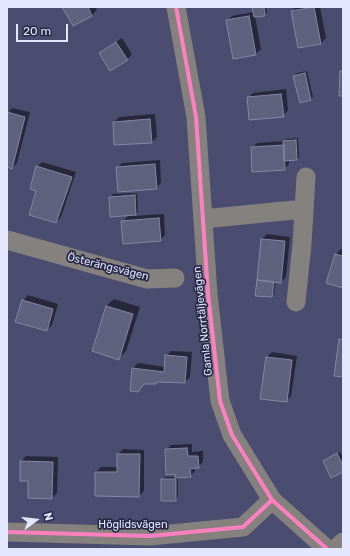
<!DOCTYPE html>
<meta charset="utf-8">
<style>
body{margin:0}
#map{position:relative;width:350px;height:556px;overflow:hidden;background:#4a4c70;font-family:Rubik,sans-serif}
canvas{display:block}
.frame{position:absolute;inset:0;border:8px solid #e3e7ff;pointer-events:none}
.north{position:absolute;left:16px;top:500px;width:40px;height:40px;-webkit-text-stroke:3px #272947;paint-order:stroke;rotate:75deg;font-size:11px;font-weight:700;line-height:16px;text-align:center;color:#e3e7ff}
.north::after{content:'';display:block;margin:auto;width:14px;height:18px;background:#e3e7ff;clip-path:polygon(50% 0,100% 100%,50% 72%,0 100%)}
.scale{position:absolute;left:16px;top:24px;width:52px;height:18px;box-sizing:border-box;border:2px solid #e3e7ff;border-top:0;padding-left:5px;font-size:12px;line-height:14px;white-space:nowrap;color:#e3e7ff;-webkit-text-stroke:3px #272947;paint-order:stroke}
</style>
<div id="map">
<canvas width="350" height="556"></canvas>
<div class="frame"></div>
<div class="north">N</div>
<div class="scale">20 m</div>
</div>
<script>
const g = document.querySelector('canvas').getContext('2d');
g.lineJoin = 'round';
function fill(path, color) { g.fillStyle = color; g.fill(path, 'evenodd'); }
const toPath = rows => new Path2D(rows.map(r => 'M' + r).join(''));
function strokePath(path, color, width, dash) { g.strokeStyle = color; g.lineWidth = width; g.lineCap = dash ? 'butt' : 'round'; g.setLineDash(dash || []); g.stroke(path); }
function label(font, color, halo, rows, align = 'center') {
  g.font = font + ' Rubik,sans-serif'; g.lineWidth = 3.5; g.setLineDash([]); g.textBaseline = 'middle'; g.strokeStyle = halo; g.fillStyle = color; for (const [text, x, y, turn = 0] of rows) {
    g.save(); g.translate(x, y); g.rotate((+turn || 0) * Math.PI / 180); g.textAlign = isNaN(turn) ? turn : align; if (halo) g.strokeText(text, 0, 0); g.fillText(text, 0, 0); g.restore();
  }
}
const shadow = toPath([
 [64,7,95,7,97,10,92,15,73,25],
 [253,7,266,7,267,12,265,15,255,16,261,49,256,54,227,21,232,16,254,12],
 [296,7,320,7,326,38,321,43,292,11],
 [122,38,132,54,127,60,100,53,106,48],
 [307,71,313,97,310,100,294,76,297,73],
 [286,89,288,110,283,116,248,98,253,93],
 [12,108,30,112,17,163,12,168,7,166,7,114],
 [155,114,157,137,152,142,115,144,114,122,119,117],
 [298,138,299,157,297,159,289,160,289,164,284,169,252,148,257,143,285,141,287,139],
 [160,160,161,183,156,188,117,168,122,163],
 [42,162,76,172,61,217,56,222,38,190,37,167],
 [137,193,138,212,134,216,164,214,165,235,160,240,122,222,129,215,111,216,110,197,113,194],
 [267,234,290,237,286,277,281,282,276,281,274,294,272,296,262,239],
 [341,249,343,250,343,287,327,282,336,254],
 [28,295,58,304,52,325,47,330,23,301],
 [114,299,140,307,126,351,119,358,106,306],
 [171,351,192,352,190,377,185,382,158,382,156,383,145,383,143,386,133,368,138,363,165,367,166,356],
 [272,352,297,356,291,396,286,401,267,357],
 [192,444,192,452,203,451,203,462,198,467,195,467,195,471,190,476,178,477,178,497,176,500,162,480,165,477,176,477,176,473,166,450,171,445],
 [123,449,144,450,144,491,139,496,96,472,101,467,118,467,118,455],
 [340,452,343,458,343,471,324,461],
 [26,456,58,457,57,493,52,498,29,480,21,462]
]);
const building = toPath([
 [62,7,88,7,92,16,73,26,62,7],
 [252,7,264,7,265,16,254,17,252,7],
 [314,7,321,44,298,48,291,11,314,7],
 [249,16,256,55,233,59,226,20,249,16],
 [116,42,128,60,110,71,99,53,116,42],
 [340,71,343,72,343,96,339,96,340,71],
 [305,73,311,100,300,103,293,76,305,73],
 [281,94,284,117,249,120,247,97,281,94],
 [7,112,25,117,12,169,7,167,7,112],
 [150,119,152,143,114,145,113,122,150,119],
 [296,140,297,160,284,161,283,141,296,140],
 [284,145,285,170,252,172,251,147,284,145],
 [155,164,157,189,118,192,116,167,155,164],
 [36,166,72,177,56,223,29,215,36,191,30,189,36,166],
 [135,195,136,215,110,217,109,197,135,195],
 [159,218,161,241,123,244,121,221,159,218],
 [261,239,285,241,281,283,257,280,261,239],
 [335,254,343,256,343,288,326,283,335,254],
 [257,280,274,282,272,297,255,296,257,280],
 [22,300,53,309,47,331,15,322,22,300],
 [106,306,133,314,119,360,92,351,106,306],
 [339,339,343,340,343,377,334,376,339,339],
 [165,355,187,357,185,383,156,382,156,384,144,384,138,392,130,391,132,368,164,372,165,355],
 [266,357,292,360,287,402,260,399,266,357],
 [187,448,188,456,198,456,199,468,190,469,191,477,175,478,175,474,166,475,165,449,187,448],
 [337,453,343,465,343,472,331,478,323,461,337,453],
 [117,454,140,454,139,497,95,496,95,472,117,472,117,454],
 [20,461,53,462,52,499,28,498,28,481,20,481,20,461],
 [161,479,176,479,176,501,161,501,161,479]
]);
const minor = toPath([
 [176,7,196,117,208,294,220,401,232,435,272,500,327,549],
 [203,219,304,209],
 [7,240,147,279,175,278],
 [296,302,302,244,306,177],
 [7,532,150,536,243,527,272,500],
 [336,549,343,542]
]);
const cycleway = toPath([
 [176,7,196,117,208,294,220,401,232,435,272,500,327,549],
 [7,532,150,536,243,527,272,500]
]);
const streetNames = [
 ["Österängsvägen",108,267,14],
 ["Gamla Norrtäljevägen",203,321,-96],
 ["Höglidsvägen",133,525]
];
fill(shadow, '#0007');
fill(building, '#60617f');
strokePath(building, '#8486a5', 1);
strokePath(minor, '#84817f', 19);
strokePath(cycleway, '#ff80c0', 4);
label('11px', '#e3e7ff', '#272947', streetNames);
</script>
